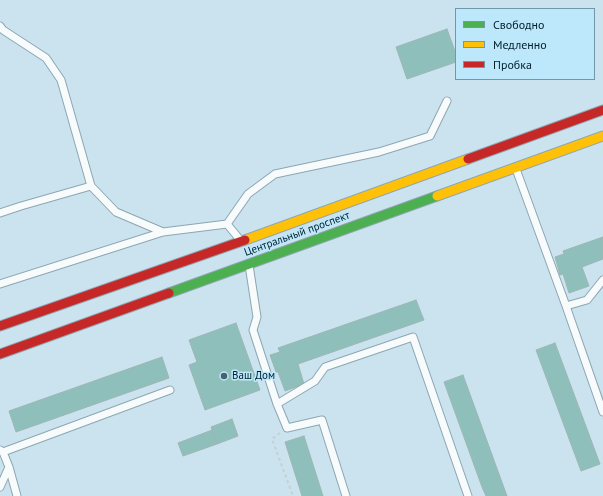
<!DOCTYPE html>
<meta charset="utf-8">
<style>
body{margin:0}
#map{position:relative;width:603px;height:496px;overflow:hidden;background:#cbe3ee;font-family:"PT Sans",sans-serif}
canvas{display:block}
.legend{position:absolute;left:455px;top:8px;width:140px;height:72px;box-sizing:border-box;background:#bde8fc;border:1px solid #7197a8;margin:0;padding:5px 7px;list-style:none;font-size:12px;color:#001e2a}
.legend li{display:flex;align-items:center;gap:8px;height:20px}
.legend b{width:20px;border:1px solid #7197a8}
</style>
<div id="map">
<canvas width="603" height="496"></canvas>
<ul class="legend">
<li><b style="height:5px;background:#4caf50"></b>Свободно</li>
<li><b style="height:5px;background:#ffc107"></b>Медленно</li>
<li><b style="height:5px;background:#c62828"></b>Пробка</li>
</ul>
</div>
<script>
const g = document.querySelector('canvas').getContext('2d');
g.lineJoin = 'round';
function fill(path, color) { g.fillStyle = color; g.fill(path, 'evenodd'); }
const toPath = rows => new Path2D(rows.map(r => 'M' + r).join(''));
function strokePath(path, color, width, dash) { g.strokeStyle = color; g.lineWidth = width; g.lineCap = dash ? 'butt' : 'round'; g.setLineDash(dash || []); g.stroke(path); }
function label(font, color, halo, rows, align = 'center') {
  g.font = font + ' "PT Sans",sans-serif'; g.lineWidth = 3; g.setLineDash([]); g.textBaseline = 'middle'; g.strokeStyle = halo; g.fillStyle = color; for (const [text, x, y, turn = 0] of rows) {
    g.save(); g.translate(x, y); g.rotate((+turn || 0) * Math.PI / 180); g.textAlign = isNaN(turn) ? turn : align; if (halo) g.strokeText(text, 0, 0); g.fillText(text, 0, 0); g.restore();
  }
}
const building = toPath([
 [447,29,456,54,456,62,407,79,396,47,447,29],
 [603,237,603,259,582,267,589,286,569,293,563,274,560,275,555,257,564,254,563,251,603,237],
 [416,300,424,320,298,364,304,384,285,391,278,372,276,372,270,355,280,352,278,348,416,300],
 [236,323,260,390,205,410,189,365,197,362,189,340,236,323],
 [555,343,600,464,581,471,536,350,555,343],
 [162,357,169,378,16,432,9,411,162,357],
 [463,375,507,496,486,496,482,487,444,382,463,375],
 [232,419,238,436,217,444,211,427,232,419],
 [212,430,217,444,183,456,178,443,212,430],
 [304,436,323,496,302,496,285,442,304,436]
]);
const path = toPath([
 [280,433,272,439,293,496]
]);
const lane = toPath([
 [0,26,3,30,46,58,61,80,91,186,116,212,163,232],
 [516,169,566,306,603,412],
 [0,213,21,206,91,186],
 [227,224,248,194,275,174,379,152,430,136,447,101],
 [249,265,257,317,253,330,277,404,287,428,322,420,346,496],
 [0,284,163,232,227,224,241,241],
 [566,306,587,300,603,280],
 [277,404,315,381,325,367,413,337,468,496],
 [3,452,170,390],
 [9,467,17,496],
 [0,487,9,467,3,452,0,450]
]);
const fast = toPath([
 [169,293,437,196]
]);
const slow = toPath([
 [437,196,603,136],
 [245,240,468,159]
]);
const jam = toPath([
 [468,159,603,110],
 [0,326,245,240],
 [0,354,169,293]
]);
const markers = [
 [224,376,4,"#47636f"]
];
const streetNames = [
 ["Центральный проспект",297,234,-20]
];
const poiNames = [
 ["Ваш Дом",232,376]
];
fill(building, '#8fbfba');
strokePath(building, '#9db6b6', 1);
strokePath(lane, '#8da6b2', 9);
strokePath(fast, '#8da6b2', 11);
strokePath(slow, '#8da6b2', 11);
strokePath(jam, '#8da6b2', 11);
strokePath(path, '#c7cfd3', 2, [3, 3]);
strokePath(lane, '#f7fbfc', 7);
strokePath(fast, '#4caf50', 9);
strokePath(slow, '#ffc107', 9);
strokePath(jam, '#c62828', 9);
for (const [x, y, r, color] of markers) { const dot = new Path2D(); dot.arc(x, y, r, 0, 2 * Math.PI); g.fillStyle = color; g.fill(dot); strokePath(dot, '#bde8fc', 1.5); }
label('11px', '#001e2a', '#bde8fc', streetNames);
label('11px', '#001e2a', '#bde8fc', poiNames, 'left');
</script>
